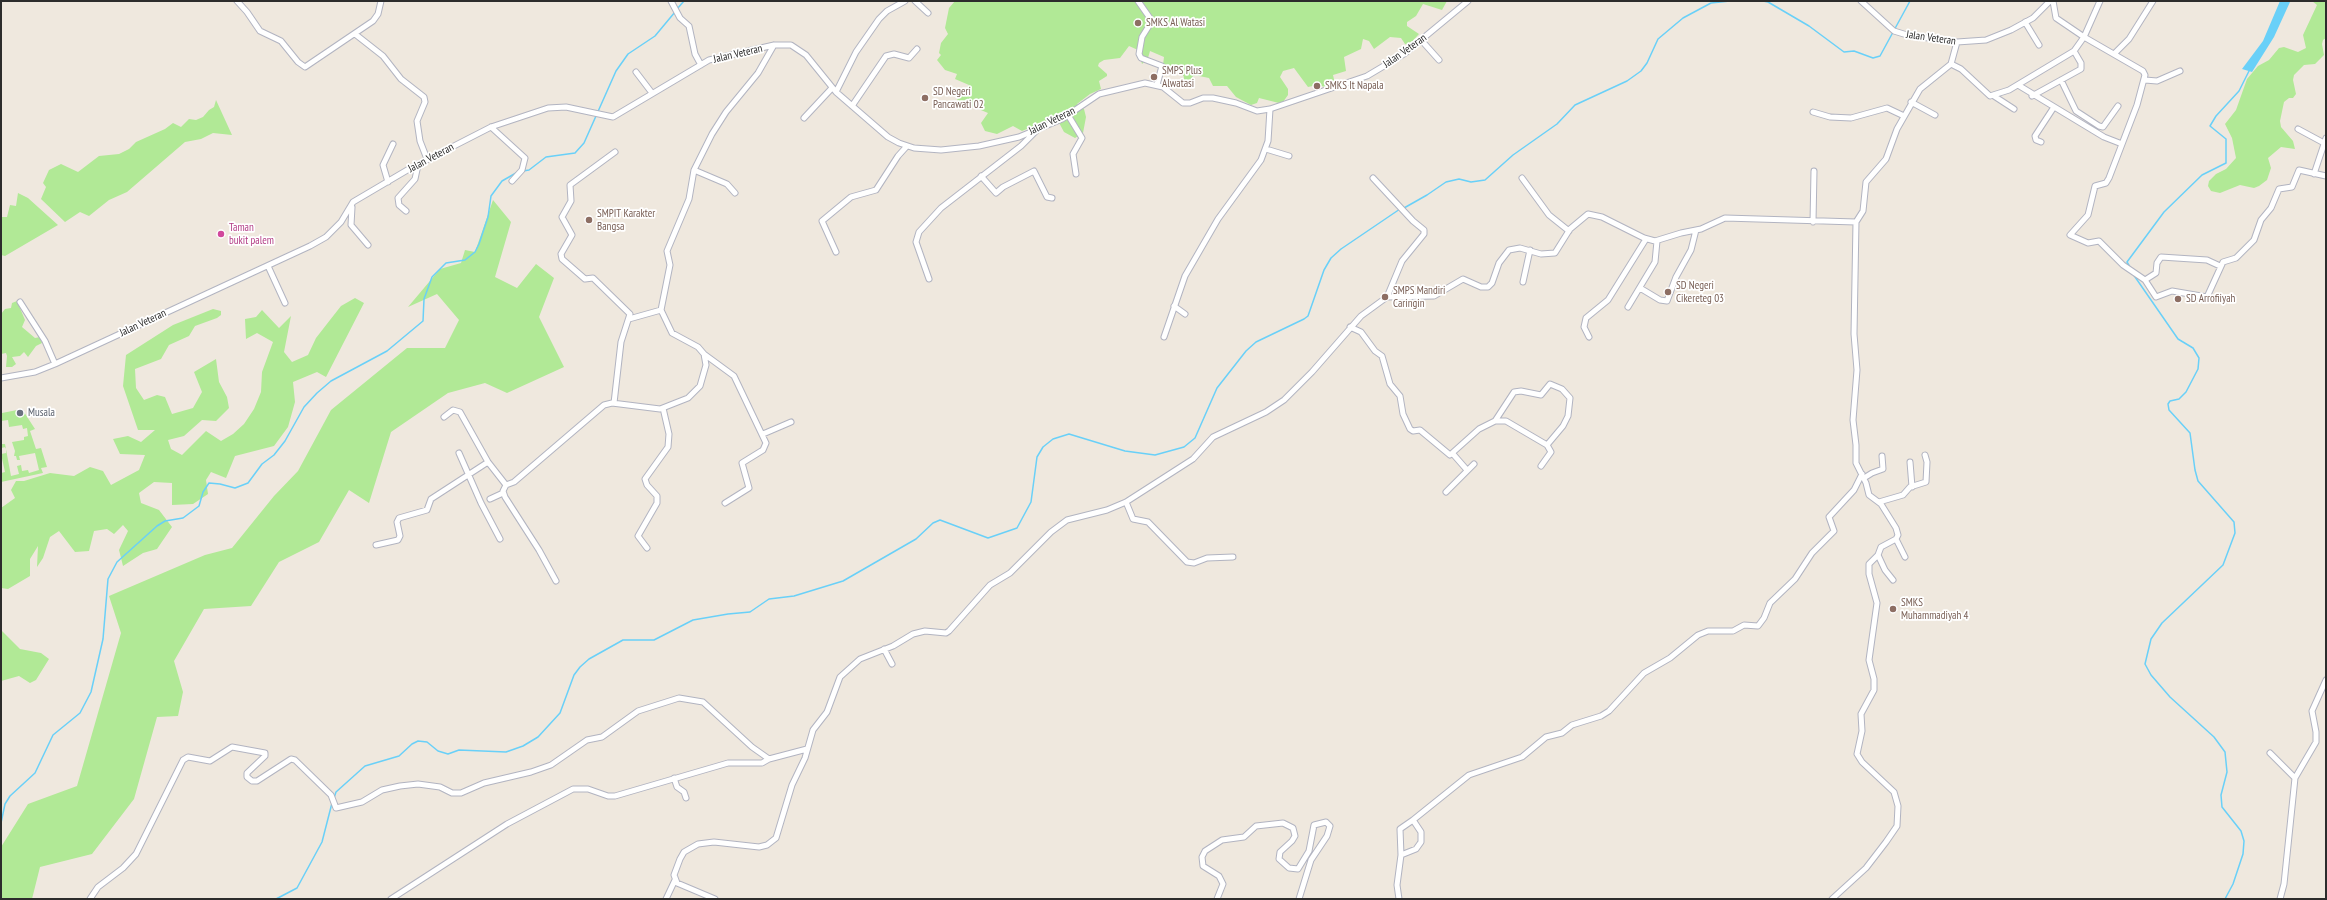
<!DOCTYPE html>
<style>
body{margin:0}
#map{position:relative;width:2327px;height:900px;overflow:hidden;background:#efe8de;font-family:"PT Sans Narrow",sans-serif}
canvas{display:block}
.frame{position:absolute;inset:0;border:2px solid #2c2c2c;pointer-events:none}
</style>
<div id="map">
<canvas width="2327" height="900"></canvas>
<div class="frame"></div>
</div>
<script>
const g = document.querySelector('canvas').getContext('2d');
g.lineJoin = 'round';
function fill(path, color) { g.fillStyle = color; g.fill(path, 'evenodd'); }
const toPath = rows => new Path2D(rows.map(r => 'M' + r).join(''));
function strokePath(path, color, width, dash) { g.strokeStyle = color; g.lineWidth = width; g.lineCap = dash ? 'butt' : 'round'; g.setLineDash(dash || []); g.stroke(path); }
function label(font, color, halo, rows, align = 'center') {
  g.font = font + ' "PT Sans Narrow",sans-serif'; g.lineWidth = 3.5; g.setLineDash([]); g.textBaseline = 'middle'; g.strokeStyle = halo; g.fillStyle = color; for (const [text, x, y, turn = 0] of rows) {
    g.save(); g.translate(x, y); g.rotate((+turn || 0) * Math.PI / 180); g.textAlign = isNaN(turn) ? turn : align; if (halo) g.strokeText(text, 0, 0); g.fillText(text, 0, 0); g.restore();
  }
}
const green = toPath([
 [955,1,1447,1,1442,10,1423,4,1416,16,1407,22,1407,26,1419,34,1409,45,1405,44,1401,38,1390,37,1374,49,1369,41,1363,39,1361,49,1344,57,1346,71,1333,75,1335,84,1330,88,1317,85,1308,87,1294,68,1283,71,1280,77,1288,89,1288,95,1283,102,1279,103,1259,98,1257,103,1251,105,1236,97,1227,86,1213,86,1209,78,1199,76,1193,76,1189,83,1184,84,1182,83,1184,77,1180,70,1177,69,1169,71,1165,69,1163,65,1164,57,1150,51,1148,58,1142,64,1138,50,1129,46,1120,58,1104,60,1099,63,1098,66,1107,74,1107,76,1099,81,1101,89,1090,94,1077,104,1084,109,1086,117,1083,133,1075,138,1064,132,1056,117,1022,131,1013,126,997,134,985,131,981,123,988,113,957,100,969,85,955,79,957,74,945,70,937,60,941,55,939,53,941,43,948,34,945,28,949,8],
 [2312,1,2326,1,2326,38,2323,40,2322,44,2324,55,2315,64,2304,65,2294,75,2293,80,2296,94,2293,98,2289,98,2284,102,2280,121,2281,127,2293,141,2295,149,2281,147,2268,158,2271,168,2267,180,2259,186,2254,188,2240,185,2220,193,2211,191,2208,186,2209,181,2216,174,2226,169,2236,158,2232,138,2225,124,2236,110,2247,79,2258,66,2269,60,2279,48,2284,47,2298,52,2306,48,2303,35,2317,5],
 [216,100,232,135,213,133,201,139,185,142,127,192,109,200,89,216,80,212,65,222,41,199,46,187,43,183,49,170,61,164,78,172,99,156,119,154,129,149,136,142,165,129,173,123,181,127,189,119,196,120,203,117,209,110,214,107],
 [18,193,28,198,58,225,5,256,1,255,1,217,7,217,10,205,16,206],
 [493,200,511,222,495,277,517,288,536,264,554,278,539,317,564,367,507,393,485,383,448,393,391,432,369,503,349,490,319,542,279,562,251,606,204,609,174,661,183,692,178,716,157,717,134,799,92,854,40,867,32,899,1,899,1,847,28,804,77,786,121,633,109,596,205,555,232,548,274,496,298,471,331,410,407,348,445,348,459,320,437,294,408,307,440,269,461,263,465,250,475,252],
 [355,298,364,303,326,377,317,372,293,382,295,402,288,427,274,446,235,456,226,478,211,472,206,480,208,494,193,504,172,505,172,483,154,482,139,493,141,503,159,510,172,527,157,549,143,553,123,566,119,550,128,531,123,525,114,534,107,529,94,531,89,551,75,552,59,531,50,537,43,558,37,567,38,546,30,559,30,576,8,589,1,588,1,508,15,498,11,490,16,481,24,481,50,473,74,476,90,467,103,471,111,485,139,470,145,455,120,454,113,439,128,436,141,442,155,430,138,430,123,386,126,355,173,325,213,309,221,311,221,315,217,318,195,326,189,336,169,345,161,359,135,369,136,388,144,400,157,395,165,397,172,414,193,408,202,392,194,372,216,359,219,382,227,397,229,408,216,421,202,420,184,436,168,440,171,449,182,455,206,431,221,441,233,434,244,424,254,409,261,392,262,372,273,342,257,333,246,339,245,319,256,317,262,310,279,328,291,316,284,352,292,362,308,355,316,338,330,320,341,306],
 [17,301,25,320,22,327,35,338,40,337,42,343,36,346,28,357,24,352,20,356,12,357,16,364,12,367,6,367,7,356,6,353,1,354,1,314,5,309,11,308,12,303],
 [22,409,35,429,30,431,36,449,41,448,47,467,41,468,43,473,1,482,1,473,5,472,1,454,6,453,6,447,1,448,1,444,5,444,11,476,19,474,17,466,21,465,22,471,28,470,29,473,39,470,35,453,19,456,20,460,17,460,16,456,14,456,15,451,12,442,24,440,24,437,28,436,27,428,23,429,22,425,9,427,8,420,1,421,1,429,1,412,2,413],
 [1,630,20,649,41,653,49,659,36,680,30,683,19,676,1,681]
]);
const water = toPath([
 [2280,1,2290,2,2274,37,2252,72,2242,69,2263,41]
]);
const stream = toPath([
 [1763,1,1768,2,1809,26,1844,52,1854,51,1873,58,1880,56,1910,1],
 [677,9,684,1],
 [523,171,529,170,546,157,575,153,584,143,616,71,628,54,655,36,675,12],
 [1404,208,1427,195,1446,182,1459,179,1471,182,1485,180,1513,155,1557,124,1575,105,1627,81,1641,71,1647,63,1658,39,1683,18,1711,3,1730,1],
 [2130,267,2127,262,2164,212,2202,175,2226,163,2226,139,2210,126,2216,116,2239,91,2249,71],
 [2133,274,2178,339,2193,348,2199,358,2198,369,2186,392,2179,399,2170,401,2168,404,2169,410,2190,433,2195,470,2198,481,2234,522,2235,533,2223,565,2162,623,2151,639,2145,664,2151,675,2170,697,2214,737,2225,752,2227,772,2221,795,2222,807,2241,831,2244,841,2243,854,2233,884,2225,899],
 [334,798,336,792,365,766,399,756,412,744,418,741,427,742,438,751,448,754,459,750,506,752,523,746,538,737,560,713,574,675,580,667,589,659,623,640,654,640,693,620,728,614,750,612,769,599,794,596,843,581,916,539,933,523,940,520,988,538,1017,528,1031,502,1037,457,1043,447,1053,439,1069,434,1125,451,1155,455,1184,447,1195,438,1217,388,1246,351,1256,342,1304,319,1308,316,1324,270,1331,258,1341,249,1400,209],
 [1,823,5,804,10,796,35,773,53,735,80,713,91,692,103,639,108,579,117,562,157,526,165,521,183,518,199,506,203,492,209,483,220,484,235,488,248,483,262,464,274,455,285,441,304,407,317,393,331,381,387,351,423,321,424,299,432,277,446,263,465,260,475,252,479,244,488,217,491,196,502,181,516,173],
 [276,899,297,888,322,842,332,803]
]);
const street = toPath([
 [237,1,247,12,260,31,281,41,298,62,305,67,373,21,378,14,381,1],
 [671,1,680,18,689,26,695,54,701,65],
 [915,1,928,13],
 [1138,1,1152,21,1142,37,1139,54,1141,58,1162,66,1157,85],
 [1861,1,1894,31,1907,35,1957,42,1986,40,2011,30,2033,18,2050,1],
 [2053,1,2056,18,2084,37,2143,71,2145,75,2137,105,2109,178,2106,183,2095,186,2088,215,2070,235,2088,243,2099,241,2123,265,2145,280,2156,297,2172,291,2207,297,2223,262,2236,258,2254,240,2261,220,2271,208,2279,189,2292,187,2299,170,2326,176],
 [2025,22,2039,45],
 [355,34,383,56,401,79,424,97,425,102,417,121,420,141,427,159],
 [1422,41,1439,60],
 [2114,54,2129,39,2153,1],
 [1951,64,1961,69,1990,96,2009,90,2074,51,2084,37,2100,1],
 [636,72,652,93],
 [2061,80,2076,111,2099,126,2103,127,2118,106],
 [2145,80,2157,81,2180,71],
 [2018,85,2104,137,2122,144],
 [836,92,856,52,879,19,887,11,905,1],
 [1994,96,2014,109],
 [2032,96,2081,69,2081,63,2074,51],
 [1911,102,1935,115],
 [852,106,886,56,894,54,909,58,917,49],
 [1813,112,1830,117,1851,118,1887,108,1904,116],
 [1068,115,1082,138,1073,154,1076,174],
 [804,118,832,88],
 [491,127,525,158,522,170,512,181],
 [2298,129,2324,143],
 [2041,142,2036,140,2035,136,2054,107],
 [1266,149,1289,156],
 [694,170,727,184,735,193],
 [2314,174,2326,138],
 [981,176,996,193,1003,187,1034,171,1047,197,1052,198],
 [1373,178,1413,221,1424,230,1424,234,1402,261,1387,297],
 [1522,178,1549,215,1569,231],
 [388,182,383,165,393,144],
 [352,207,351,225,368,245],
 [406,211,399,205,398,198,415,179,418,165],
 [1813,222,1814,171],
 [836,252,822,221,851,197,876,190,898,156,907,146],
 [268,266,285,303],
 [929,279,916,242,919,232,941,208,1021,146,1037,130],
 [2145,280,2156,273,2157,263,2161,257,2207,260,2220,266],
 [1523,282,1530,250],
 [1640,288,1660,300,1667,301,1676,277,1691,250,1696,230],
 [20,302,45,341,55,364],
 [1174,306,1185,314],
 [1628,307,1655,262,1657,241],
 [629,319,661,310],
 [1350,327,1361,332,1375,351,1382,356,1390,384,1400,396,1403,414,1410,429,1413,431,1420,430,1450,455,1479,429,1495,421,1506,421,1547,445,1551,452,1541,466],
 [1164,337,1185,276,1218,219,1261,160,1268,141,1270,109],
 [1589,337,1584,327,1586,318,1608,300,1646,239],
 [704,354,734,376,766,443,763,450,742,463,749,488,725,503],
 [1,378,35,372,55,364,310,246,326,237,341,222,353,202,409,169,491,127,548,108,566,107,613,117,709,60,774,45,791,45,806,55,836,92,888,137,899,143,914,148,941,150,979,146,1019,137,1062,119,1099,94,1145,83,1163,87,1183,103,1190,103,1203,98,1213,98,1236,103,1257,111,1270,109,1367,76,1404,54,1468,1],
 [614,403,621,342,630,314,593,278,585,279,562,259,561,254,572,235,562,217,571,201,570,185,615,152],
 [444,417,453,410,460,412,488,462,506,485],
 [1495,421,1514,392,1521,391,1541,395,1550,384,1562,389,1570,398,1568,416,1563,426,1547,445],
 [763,434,791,422],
 [459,453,481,503,500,539],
 [1453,454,1467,470],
 [1910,462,1912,487],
 [1864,478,1872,473,1883,469,1882,456],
 [506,485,514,482,604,405,612,403,660,409,688,398,700,386,706,365,704,354,698,347,672,333,661,310,670,265,667,251,689,199,694,170,712,134,726,112,758,73,774,45],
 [506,485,503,491,505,497,539,550,556,581],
 [1446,492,1474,464],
 [490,499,503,493],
 [1126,502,1133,519,1148,522,1187,562,1194,563,1207,558,1233,557],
 [1879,502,1903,495,1910,487,1926,482,1927,462,1925,455],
 [1896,539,1905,557],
 [376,545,398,540,400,536,397,522,399,518,427,510,431,499,488,462],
 [647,548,638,536,657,503,657,496,647,485,645,479,668,447,669,434,663,408],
 [1878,555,1885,570,1893,580],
 [884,649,892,664],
 [2270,753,2295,778],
 [674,778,677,787,684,792,686,798],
 [1401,855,1400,829,1413,820],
 [90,899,98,887,123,868,136,854,183,760,188,757,210,761,232,747,265,753,265,756,247,773,247,777,252,781,257,781,291,759,295,760,331,795,336,808,362,802,382,790,400,786,418,784,440,787,452,793,461,793,484,783,531,772,551,765,587,740,602,737,638,711,679,698,703,702,752,747,769,759],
 [391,899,507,824,573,789,588,789,608,796,615,796,728,763,762,763,769,759,807,749],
 [666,899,675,880],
 [715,899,677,883,674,875,680,859,684,852,698,844,714,842,759,847,767,845,776,838,792,785,805,758,813,730,827,712,840,677,860,659,893,646,913,634,925,631,946,633,949,631,990,585,1010,573,1051,532,1067,520,1107,510,1126,502,1193,459,1213,437,1266,412,1284,400,1312,372,1361,316,1387,297,1434,296,1463,279,1481,287,1488,287,1492,283,1499,263,1509,250,1520,248,1541,254,1555,253,1570,229,1588,214,1602,217,1644,238,1655,241,1681,233,1701,229,1725,218,1856,222,1863,211,1866,182,1886,159,1897,129,1920,89,1951,64,1957,42],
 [1217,899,1223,884,1219,876,1203,866,1202,857,1205,851,1222,840,1244,837,1256,826,1283,823,1293,828,1295,836,1292,841,1280,852,1279,859,1289,868,1298,869,1309,851,1314,825,1326,822,1330,826,1327,836,1311,860,1299,899],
 [1399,899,1397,885,1401,855,1416,849,1421,842,1421,832,1413,820,1469,775,1522,757,1546,737,1562,733,1572,725,1601,716,1609,711,1644,673,1670,658,1698,635,1708,631,1733,631,1744,625,1758,626,1764,618,1770,603,1795,579,1812,553,1834,531,1829,517,1854,490,1862,474],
 [1832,899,1866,868,1886,842,1897,826,1898,806,1894,792,1862,762,1857,754,1862,731,1861,714,1874,690,1874,679,1869,660,1877,603,1869,574,1869,564,1878,555,1881,547,1896,539,1898,535,1896,528,1881,504,1869,495,1866,483,1856,463,1856,445,1853,420,1857,370,1854,334,1856,222],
 [2280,899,2284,884,2295,778,2316,742,2316,732,2312,711,2326,680]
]);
const markers = [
 [1138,23,4,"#8d6e63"],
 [1154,77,4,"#8d6e63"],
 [1317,86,4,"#8d6e63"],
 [925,98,4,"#8d6e63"],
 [589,220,4,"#8d6e63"],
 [221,234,4,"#d1479c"],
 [1668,292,4,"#8d6e63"],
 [1385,297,4,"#8d6e63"],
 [2178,299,4,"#8d6e63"],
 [20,413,4,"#6b7280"],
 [1893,609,4,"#8d6e63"]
];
const educationNames = [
 ["SMKS Al Watasi",1146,23],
 ["SMPS Plus",1162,71],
 ["Alwatasi",1162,84],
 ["SMKS It Napala",1325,86],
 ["SD Negeri",933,92],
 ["Pancawati 02",933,105],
 ["SMPIT Karakter",597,214],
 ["Bangsa",597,227],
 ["SD Negeri",1676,286],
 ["Cikereteg 03",1676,299],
 ["SMPS Mandiri",1393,291],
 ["Caringin",1393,304],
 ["SD Arrofiiyah",2186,299],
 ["SMKS",1901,603],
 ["Muhammadiyah 4",1901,616]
];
const streetNames = [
 ["Jalan Veteran",1931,38,8],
 ["Jalan Veteran",1405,51,-35],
 ["Jalan Veteran",738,54,-13],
 ["Jalan Veteran",1052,121,-26],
 ["Jalan Veteran",431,158,-28],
 ["Jalan Veteran",143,323,-25]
];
const hotelNames = [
 ["Taman",229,228],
 ["bukit palem",229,241]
];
const worshipNames = [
 ["Musala",28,413]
];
fill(green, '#b1e996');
fill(water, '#69d0f8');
strokePath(stream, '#69d0f8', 1.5);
strokePath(street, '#b2b4c1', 7);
strokePath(street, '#fff', 5);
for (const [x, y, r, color] of markers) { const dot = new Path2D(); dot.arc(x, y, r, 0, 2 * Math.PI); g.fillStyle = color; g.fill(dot); strokePath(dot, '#fff', 1.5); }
label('11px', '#785e54', '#fff', educationNames, 'left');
label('11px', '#2c2c2c', '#fff', streetNames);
label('11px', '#b23c85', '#fff', hotelNames, 'left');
label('11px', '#5b616d', '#fff', worshipNames, 'left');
</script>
